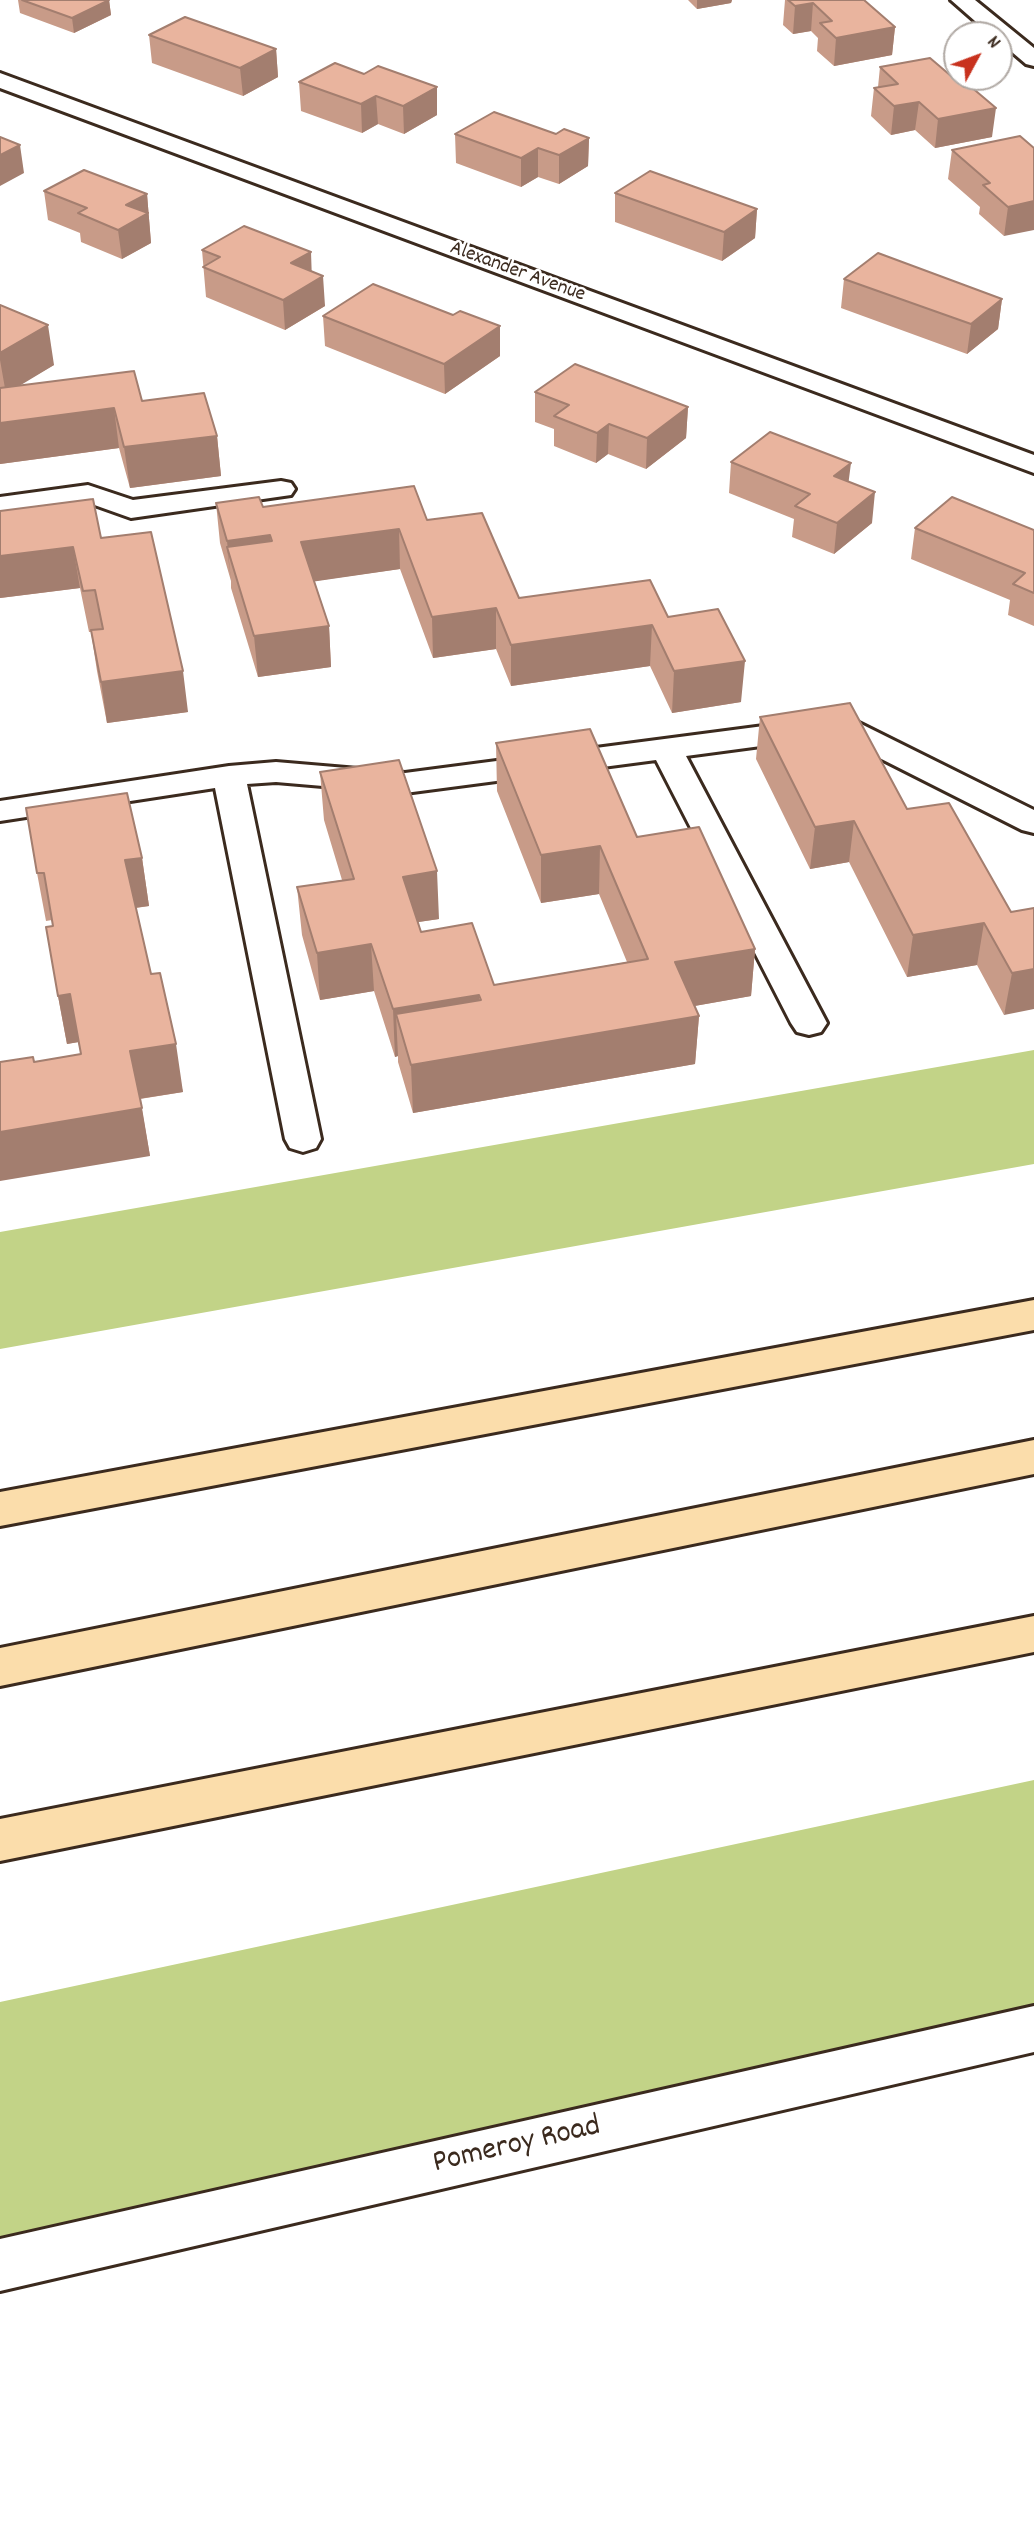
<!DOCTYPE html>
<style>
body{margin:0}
#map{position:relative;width:1034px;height:2535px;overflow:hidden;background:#fff;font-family:Dekko,sans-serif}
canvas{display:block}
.north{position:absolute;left:943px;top:21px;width:70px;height:70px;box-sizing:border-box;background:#fff;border:2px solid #b1aaa5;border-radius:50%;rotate:49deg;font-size:19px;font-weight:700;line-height:28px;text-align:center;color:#3b2a1e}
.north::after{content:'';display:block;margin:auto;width:24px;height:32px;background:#c8321e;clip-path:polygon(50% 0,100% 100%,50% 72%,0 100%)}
</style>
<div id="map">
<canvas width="1034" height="2535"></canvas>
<div class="north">N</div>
</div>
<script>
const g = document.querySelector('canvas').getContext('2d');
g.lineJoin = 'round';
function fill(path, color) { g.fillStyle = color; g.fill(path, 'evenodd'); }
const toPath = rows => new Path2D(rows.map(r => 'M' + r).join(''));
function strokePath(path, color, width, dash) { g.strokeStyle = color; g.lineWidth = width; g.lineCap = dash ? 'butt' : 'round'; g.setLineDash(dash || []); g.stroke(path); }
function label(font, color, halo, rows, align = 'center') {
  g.font = font + ' Dekko,sans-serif'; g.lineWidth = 5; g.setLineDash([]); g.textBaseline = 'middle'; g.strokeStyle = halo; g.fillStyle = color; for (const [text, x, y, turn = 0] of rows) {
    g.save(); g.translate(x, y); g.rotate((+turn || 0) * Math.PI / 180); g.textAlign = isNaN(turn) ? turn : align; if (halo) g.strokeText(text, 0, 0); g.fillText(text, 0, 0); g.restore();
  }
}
const green = toPath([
 [1034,1050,1034,1164,0,1349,0,1232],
 [1034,1780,1034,2040,0,2278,0,2002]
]);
const minor = toPath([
 [951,0,975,0,1034,48,1034,66,1026,64,999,41,999,35,991,35,951,0],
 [0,73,1034,455,1034,473,0,88,0,73],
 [281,481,291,483,295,489,291,495,131,518,86,502,0,513,0,497,88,485,133,500,281,481],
 [840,716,851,719,1034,810,1034,833,1022,830,836,736,686,756,827,1023,821,1032,809,1035,797,1032,791,1023,656,760,405,793,276,782,247,784,321,1139,316,1148,303,1152,290,1148,285,1139,215,788,0,821,0,801,229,766,276,762,405,773,840,716],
 [1034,2006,1034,2052,0,2291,0,2239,1034,2006]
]);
const highway = toPath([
 [1034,1300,1034,1330,0,1526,0,1492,1034,1300],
 [1034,1440,1034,1474,0,1686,0,1648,1034,1440],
 [1034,1616,1034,1652,0,1861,0,1819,1034,1616]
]);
const wall = toPath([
 [18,0,109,0,111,15,74,33,20,13],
 [688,0,732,0,731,3,697,9],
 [785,0,864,0,895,27,892,55,834,66,817,51,818,38,811,31,793,34,783,25],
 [149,35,276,49,278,77,243,96,152,63],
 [335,63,437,115,404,134,378,124,362,133,301,111,299,82],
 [880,67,992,137,935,148,915,130,891,135,871,116,874,88,878,87],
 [455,134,556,134,589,138,588,166,559,184,538,177,521,187,456,163],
 [1034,148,1004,236,979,214,980,207,948,179,952,150],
 [44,191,147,194,151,243,122,259,81,242,80,233,48,220],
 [615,193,757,209,755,238,722,261,615,222],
 [202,250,312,272,325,306,285,330,206,297],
 [844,279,1002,299,998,329,967,354,841,308],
 [0,305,54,365,19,385,142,401,217,436,221,476,130,488,119,448,0,464],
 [323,316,500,356,445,394,325,346],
 [535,392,688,407,686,438,646,469,608,454,596,463,554,446,554,429,535,422],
 [731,462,849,482,872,523,834,554,792,537,794,519,729,493],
 [216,503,427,520,519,598,668,617,741,702,672,713,650,666,511,686,496,649,433,658,400,569,314,581,329,626,331,667,258,677,231,588,231,581,220,543],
 [0,511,101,538,188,712,107,723,97,671,91,632,89,632,80,588,0,598],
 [915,528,1034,530,1034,626,1008,615,1010,600,911,559],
 [760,717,907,809,1011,912,1034,908,1004,1015,977,965,907,977,849,862,810,869,756,759],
 [496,743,637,837,755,949,751,996,694,1006,699,1016,695,1064,413,1113,398,1062,398,1056,395,1057,374,991,320,1000,302,935,297,887,342,880,324,820,320,772,439,919,418,922,421,932,494,985,627,962,599,894,541,903,497,791],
 [142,858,149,906,136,908,151,974,183,1092,140,1099,150,1156,34,1062,81,1054,78,1042,67,1044,58,996,53,926,52,920,46,921,37,873]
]);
const shadedWall = toPath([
 [109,0,111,15,74,33,72,18],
 [697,0,732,0,731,3,697,9],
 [813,3,811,31,793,34,795,6],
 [895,27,892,55,834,66,836,38],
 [276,49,278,77,243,96,240,68],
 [437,87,437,115,404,134,403,106],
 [376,96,378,124,362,133,361,104],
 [919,102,915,130,891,135,894,106],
 [996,108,992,137,935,148,938,119],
 [589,138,588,166,559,184,559,155],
 [20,145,24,173,0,186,0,155],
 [538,148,538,177,521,187,521,158],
 [147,194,151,243,122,259,118,230,126,205],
 [1034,201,1034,230,1004,236,1008,207],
 [757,209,755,238,722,261,724,232],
 [311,252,312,281,291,263],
 [323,276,325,306,285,330,283,300],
 [1002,299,998,329,967,354,971,324],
 [48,325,54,365,6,394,0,360,0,353],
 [500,326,500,356,445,394,444,364],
 [688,407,686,438,646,469,647,438],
 [114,408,119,448,0,464,0,423],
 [609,424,608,454,596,463,597,433],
 [217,436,221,476,130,488,124,447],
 [851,463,847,494,834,476],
 [875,492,872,523,834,554,837,523],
 [399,529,400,569,304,583,301,542],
 [270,535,274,576,227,547,231,581,227,541],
 [73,547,80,588,0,598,0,556],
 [496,608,496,649,433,658,432,617],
 [652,625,650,666,511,686,511,645],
 [329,626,331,667,258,677,254,636],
 [745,661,741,702,672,713,674,671],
 [183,671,188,712,107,723,101,682],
 [854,821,849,862,810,869,815,827],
 [600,846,599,894,541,903,541,855],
 [142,858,149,906,133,908,125,860],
 [437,871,439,919,405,924,403,877],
 [984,923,977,965,907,977,913,935],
 [371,944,374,991,320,1000,317,953],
 [755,949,751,996,672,1010,675,962],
 [1034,969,1034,1009,1004,1015,1012,973],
 [70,994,79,1042,67,1044,58,996],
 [479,995,479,1042,396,1014,398,1056,395,1057,393,1009],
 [699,1016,695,1064,413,1113,411,1065],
 [176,1044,183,1092,138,1099,130,1051],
 [142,1108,150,1156,0,1181,0,1132]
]);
const building = toPath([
 [22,0,109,0,72,18,22,0],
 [788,0,864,0,895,27,836,38,820,23,832,21,813,3,795,6,788,0],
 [185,17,276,49,240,68,149,35,185,17],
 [930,58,964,87,970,86,996,108,938,119,919,102,894,106,874,88,898,84,880,67,930,58],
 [335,63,364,74,378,66,437,87,403,106,376,96,361,104,299,82,335,63],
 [494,112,556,134,564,129,589,138,559,155,538,148,521,158,455,134,494,112],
 [1020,136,1034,148,1034,201,1008,207,983,185,990,183,952,150,1020,136],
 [0,137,20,145,0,155,0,137],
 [84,170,147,194,126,205,148,213,118,230,78,213,87,208,44,191,84,170],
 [650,171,757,209,724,232,615,193,650,171],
 [244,226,311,252,291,263,323,276,283,300,203,267,220,257,202,250,244,226],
 [878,253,1002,299,971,324,844,279,878,253],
 [373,284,453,315,460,311,500,326,444,364,323,316,373,284],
 [0,305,48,325,0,353,0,305],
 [575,364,688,407,647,438,609,424,597,433,554,416,569,405,535,392,575,364],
 [134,371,142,401,204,393,217,436,124,447,114,408,0,423,0,388,134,371],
 [770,432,851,463,834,476,875,492,837,523,795,506,810,494,731,462,770,432],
 [414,486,427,520,482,513,519,598,650,580,668,617,718,609,745,661,674,671,652,625,511,645,496,608,432,617,399,529,301,542,329,626,254,636,227,547,272,541,270,535,227,541,216,503,259,497,263,507,414,486],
 [952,497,1034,530,1034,593,1013,584,1025,573,915,528,952,497],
 [93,499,101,538,151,532,183,671,101,682,91,630,103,629,95,590,83,591,73,547,0,556,0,511,93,499],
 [850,703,907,809,949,803,1011,912,1034,908,1034,969,1012,973,984,923,913,935,854,821,815,827,760,717,850,703],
 [590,729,637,837,699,827,755,949,675,962,699,1016,411,1065,396,1014,481,1000,479,995,393,1009,371,944,317,953,297,887,354,879,320,772,399,760,437,871,403,877,421,932,472,923,494,985,648,959,600,846,541,855,496,743,590,729],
 [127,793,142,858,125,860,151,974,160,973,176,1044,130,1051,142,1108,0,1132,0,1062,33,1057,34,1062,81,1054,70,994,58,996,46,927,53,926,44,873,37,873,26,808,127,793]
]);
const farStreetnames = [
 ["Alexander Avenue",517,273,20]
];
const nearStreetnames = [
 ["Pomeroy Road",517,2147,-13]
];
fill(green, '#c2d387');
strokePath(minor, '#3b2a1e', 6);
strokePath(highway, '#3b2a1e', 6);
fill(minor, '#fff');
fill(highway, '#fbddab');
fill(wall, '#c89b88');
fill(shadedWall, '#a37e6f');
fill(building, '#e9b49e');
strokePath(building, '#a37e6f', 2);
label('21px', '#3b2a1e', '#fff', farStreetnames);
label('32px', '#3b2a1e', '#fff', nearStreetnames);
</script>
